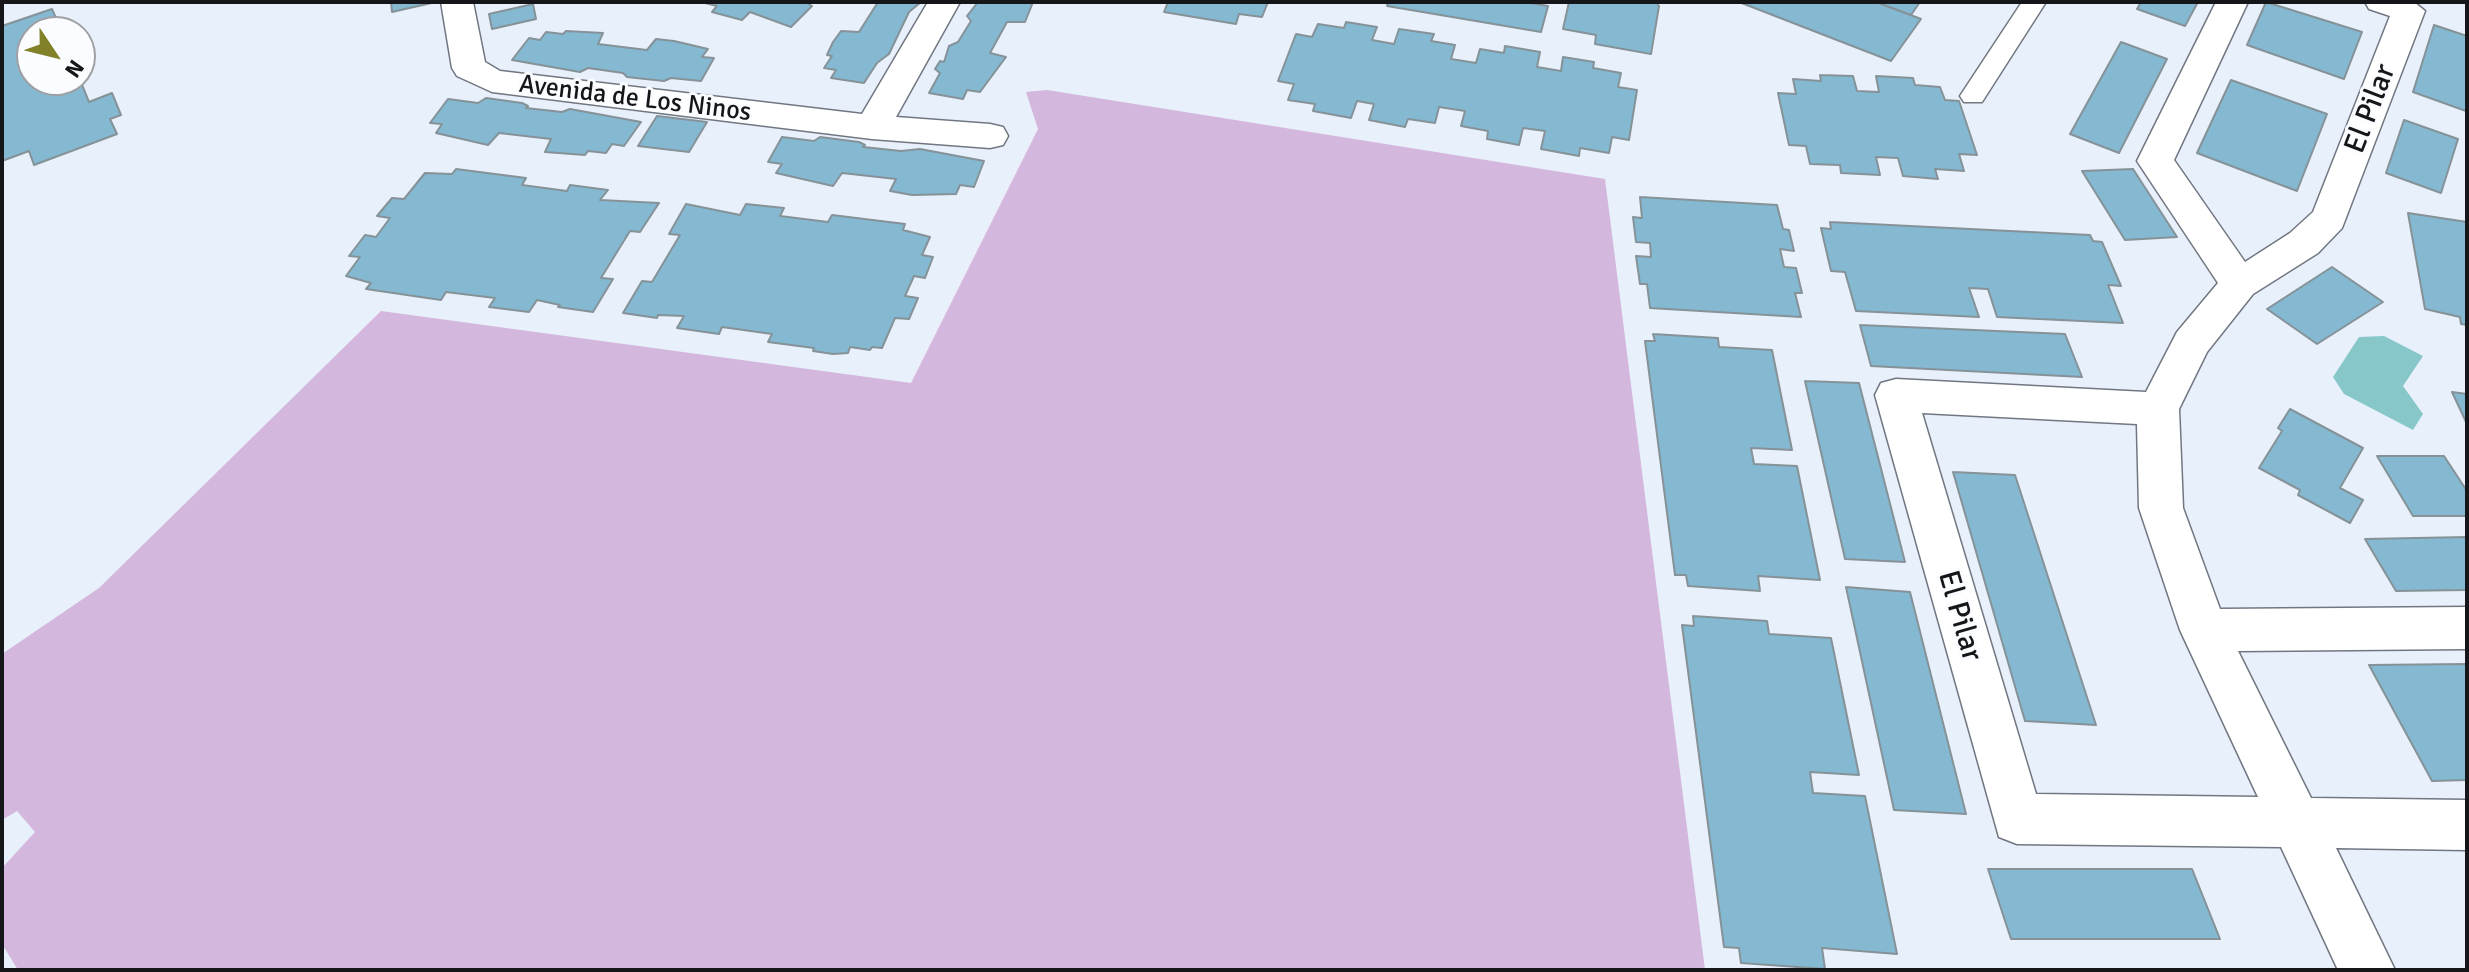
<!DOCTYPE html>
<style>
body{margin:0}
#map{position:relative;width:2469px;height:972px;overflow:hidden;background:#e8f0fb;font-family:Signika,sans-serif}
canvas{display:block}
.frame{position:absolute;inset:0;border:4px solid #14161a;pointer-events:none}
.north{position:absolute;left:16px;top:16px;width:80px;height:80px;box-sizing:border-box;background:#fbfcff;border:2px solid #9fa0a3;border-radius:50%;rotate:125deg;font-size:22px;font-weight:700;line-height:32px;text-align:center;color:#14161a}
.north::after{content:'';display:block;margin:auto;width:28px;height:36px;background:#818129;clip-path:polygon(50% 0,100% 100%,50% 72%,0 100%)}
</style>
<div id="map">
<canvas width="2469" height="972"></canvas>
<div class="frame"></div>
<div class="north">N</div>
</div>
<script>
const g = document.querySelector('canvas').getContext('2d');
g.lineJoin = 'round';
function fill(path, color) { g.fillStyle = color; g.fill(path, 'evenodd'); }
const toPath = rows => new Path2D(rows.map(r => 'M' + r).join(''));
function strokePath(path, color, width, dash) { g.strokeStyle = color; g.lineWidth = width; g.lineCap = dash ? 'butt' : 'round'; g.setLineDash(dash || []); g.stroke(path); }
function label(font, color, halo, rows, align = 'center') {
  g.font = font + ' Signika,sans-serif'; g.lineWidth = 6; g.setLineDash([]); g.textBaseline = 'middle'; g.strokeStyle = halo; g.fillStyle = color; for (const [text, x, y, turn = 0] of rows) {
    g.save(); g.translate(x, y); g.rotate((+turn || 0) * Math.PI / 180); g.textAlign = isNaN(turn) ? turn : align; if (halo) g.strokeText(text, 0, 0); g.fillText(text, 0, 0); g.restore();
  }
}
const green = toPath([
 [1047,90,1605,179,1705,970,18,970,2,944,2,868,35,832,17,811,2,820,2,654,99,588,381,311,911,383,1038,129,1026,92]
]);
const water = toPath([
 [2384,336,2423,356,2403,386,2423,414,2413,430,2344,394,2333,377,2359,337]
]);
const building = toPath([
 [391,2,436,2,392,12,391,2],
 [701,2,805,2,812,6,791,27,750,12,742,20,712,12,717,6,701,2],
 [878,2,921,2,909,12,889,54,877,63,864,83,831,78,836,70,824,68,832,56,827,55,833,42,841,31,859,32,878,2],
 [978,2,1033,2,1025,22,1007,22,990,53,1006,57,980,92,967,90,963,99,929,93,940,73,935,69,940,61,944,62,949,46,958,42,971,21,967,16,978,2],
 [1165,2,1268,2,1262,17,1239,14,1236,24,1164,12,1168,2,1165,2],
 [1388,2,1525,2,1548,6,1541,32,1387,6,1388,2],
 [1569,2,1656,2,1659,6,1651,54,1595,44,1596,35,1563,29,1569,2],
 [1739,2,1876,2,1921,19,1891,61,1739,2],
 [1876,2,1920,2,1911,15,1876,2],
 [2141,2,2198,2,2185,26,2137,9,2141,2],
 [2266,2,2362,32,2344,79,2247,45,2266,2],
 [533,4,536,19,492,29,489,14,533,4],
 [52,9,62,32,32,32,32,80,80,80,89,102,112,93,121,115,110,119,117,134,34,165,29,151,2,161,2,26,52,9],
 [1346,22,1377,27,1372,40,1394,44,1399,29,1434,34,1431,41,1455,45,1451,59,1476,63,1480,49,1504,53,1505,46,1540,52,1537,67,1561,71,1563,57,1594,62,1593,68,1621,73,1618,87,1637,90,1629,140,1612,137,1609,153,1580,148,1579,156,1541,149,1545,131,1523,128,1519,145,1487,139,1488,131,1461,126,1465,111,1439,107,1435,123,1408,119,1405,127,1369,120,1374,104,1357,101,1351,118,1313,111,1315,104,1288,100,1294,84,1278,81,1296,34,1312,37,1318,24,1344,28,1346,22],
 [2434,25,2467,36,2466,111,2413,92,2434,25],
 [566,31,603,33,598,44,647,50,656,39,674,41,708,49,702,57,714,58,701,81,671,78,664,81,627,77,623,73,588,68,580,72,512,60,529,38,540,40,546,32,563,34,566,31],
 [2121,42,2167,59,2119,153,2070,134,2121,42],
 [1820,75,1853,76,1857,91,1879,92,1876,76,1913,78,1915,85,1940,87,1945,100,1959,101,1977,155,1959,154,1964,171,1935,169,1938,179,1903,176,1898,158,1876,157,1880,175,1841,173,1840,165,1810,164,1806,146,1789,145,1778,93,1796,94,1793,79,1821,81,1820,75],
 [2231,80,2327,114,2297,191,2197,153,2231,80],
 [486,98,522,103,528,106,526,108,562,112,570,109,641,122,624,146,612,144,606,153,588,151,585,155,545,152,551,139,499,133,488,145,436,133,442,124,430,123,448,99,478,103,486,98],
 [657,116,707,122,689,152,638,146,657,116],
 [2404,120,2458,139,2441,193,2386,173,2404,120],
 [782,137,814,141,820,137,859,142,865,145,863,147,901,151,920,149,984,161,974,187,960,185,956,194,912,195,890,191,896,179,842,173,833,186,776,173,782,164,768,162,782,137],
 [456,169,526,178,522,185,567,191,570,185,608,190,600,200,659,203,640,232,630,231,601,278,613,279,593,312,558,307,560,305,537,300,529,312,489,307,495,298,446,292,441,300,366,289,371,283,346,276,360,257,349,256,365,235,376,237,390,218,377,216,392,198,404,199,425,173,452,174,456,169],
 [2133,169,2177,237,2125,240,2082,171,2133,169],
 [1640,197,1777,205,1783,229,1789,230,1794,251,1780,249,1784,267,1796,268,1802,293,1795,293,1801,317,1650,308,1647,284,1640,284,1636,256,1651,257,1650,243,1636,242,1633,217,1642,218,1640,197],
 [686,204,740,215,746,204,784,208,780,216,828,222,832,215,905,224,903,230,930,237,922,255,933,257,925,278,914,276,905,296,918,298,909,319,895,318,882,348,872,347,870,350,850,347,848,353,833,354,813,351,814,348,768,342,772,334,722,327,719,334,677,328,684,316,658,315,657,318,623,313,642,281,652,282,680,235,669,234,686,204],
 [2408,213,2467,222,2467,325,2461,324,2460,317,2425,309,2408,213],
 [1830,222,2090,235,2093,241,2102,242,2121,286,2108,285,2123,323,1997,317,1988,289,1969,288,1979,317,1856,311,1845,272,1831,271,1821,228,1831,229,1830,222],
 [2332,267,2383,302,2317,344,2267,309,2332,267],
 [1860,325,2065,334,2082,377,1871,366,1860,325],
 [1653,334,1718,338,1719,347,1772,350,1792,450,1751,448,1754,464,1797,466,1820,580,1758,576,1760,591,1688,586,1686,575,1675,575,1645,341,1655,341,1653,334],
 [1805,381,1859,383,1905,562,1845,559,1805,381],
 [2452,392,2467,394,2467,424,2452,392],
 [2290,409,2363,448,2340,488,2363,500,2350,523,2298,495,2300,490,2259,468,2282,431,2278,428,2290,409],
 [2377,456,2444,456,2467,491,2467,516,2413,516,2377,456],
 [1953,472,2015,475,2096,725,2025,721,1953,472],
 [2467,537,2467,590,2396,591,2365,539,2467,537],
 [1846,587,1910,592,1966,814,1894,810,1846,587],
 [1693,616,1767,621,1769,634,1831,638,1859,775,1810,772,1813,793,1865,796,1897,954,1822,948,1825,969,1741,963,1739,948,1724,947,1682,625,1694,626,1693,616],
 [2467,664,2467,780,2432,781,2369,665,2467,664],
 [1988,869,2192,869,2220,939,2011,939,1988,869]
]);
const service = toPath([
 [2022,2,2046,2,1982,102,1964,102,1960,96,2022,2]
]);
const minor = toPath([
 [441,2,473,2,485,62,500,71,862,114,928,2,960,2,896,117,990,124,1003,127,1008,136,1003,145,990,148,872,139,492,92,457,76,452,68,441,2],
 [2216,2,2248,2,2174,160,2245,262,2290,233,2313,212,2390,16,2369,9,2365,2,2414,2,2425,11,2342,228,2318,253,2253,294,2207,352,2179,409,2183,508,2220,609,2467,607,2467,649,2238,651,2311,798,2467,800,2467,850,2336,848,2395,970,2338,970,2281,847,2017,844,1999,837,1875,395,1881,383,1896,379,2146,392,2177,332,2218,283,2137,161,2216,2],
 [1922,413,2137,424,2139,508,2180,630,2258,797,2036,794,1922,413]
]);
const farStreetnames = [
 ["Avenida de Los Ninos",635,99,7]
];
const streetNames = [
 ["El Pilar",2371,109,-69],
 ["El Pilar",1959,616,74]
];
fill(green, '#d3b7dc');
fill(water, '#87c7c9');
fill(building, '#85b9d2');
strokePath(building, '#859298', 2);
strokePath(service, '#717781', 3);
strokePath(minor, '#717781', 3);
fill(service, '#fff');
fill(minor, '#fff');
label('26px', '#14161a', '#fbfcff', farStreetnames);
label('30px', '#14161a', '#fbfcff', streetNames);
</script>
